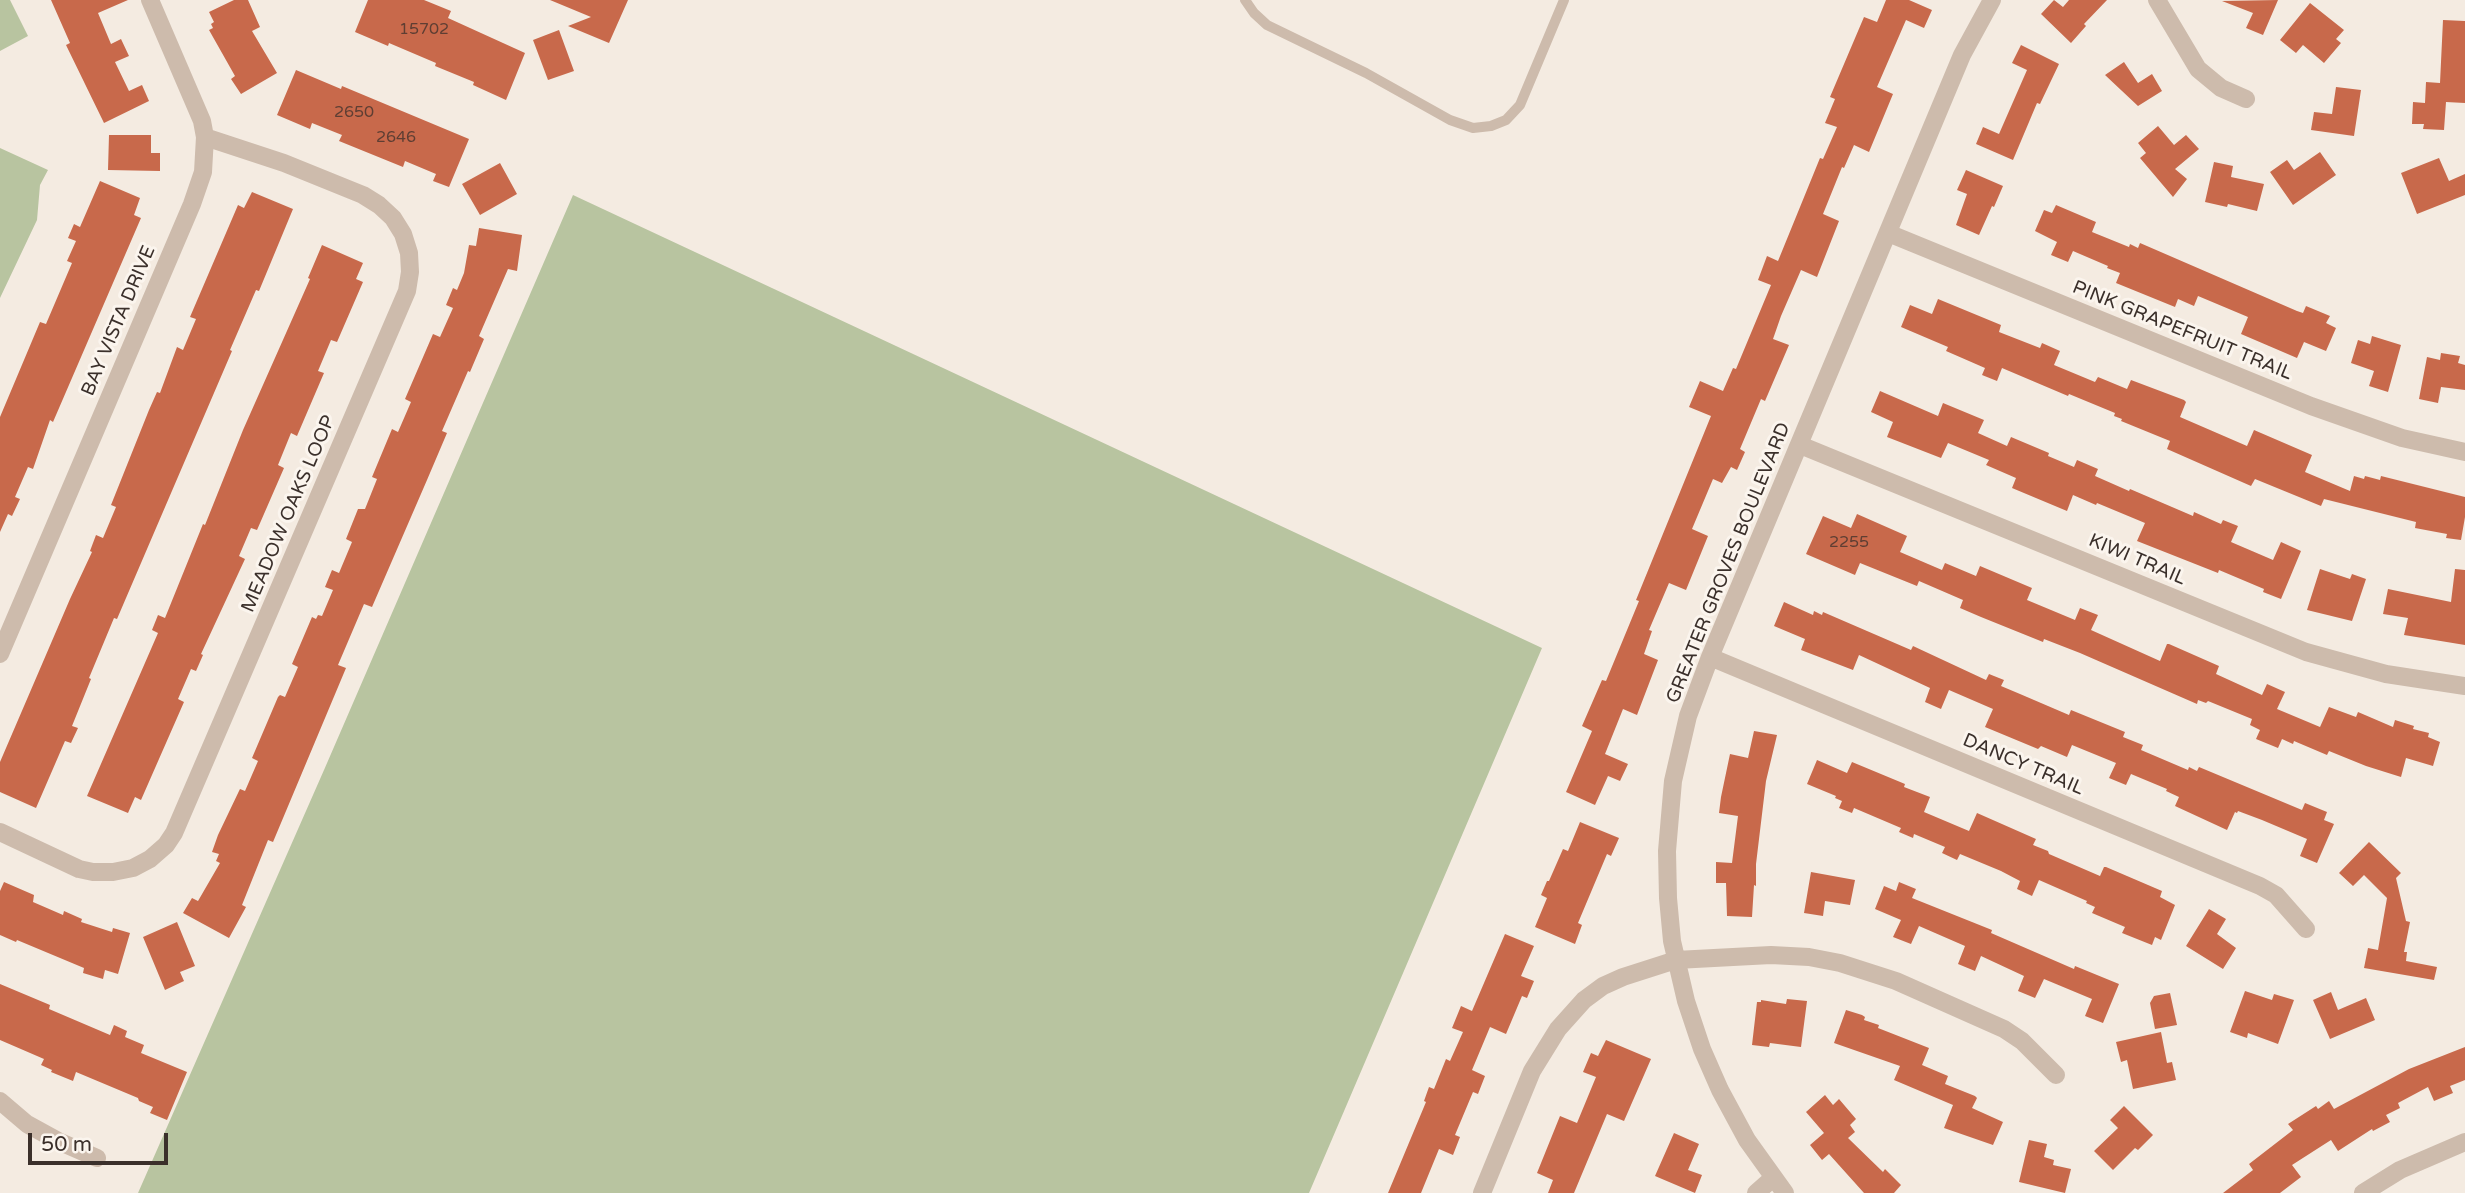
<!DOCTYPE html>
<style>
body{margin:0}
#map{position:relative;width:2465px;height:1193px;overflow:hidden;background:#f4ebe1;font-family:"Varela Round",sans-serif}
canvas{display:block}
.scale{position:absolute;left:28px;top:1133px;width:140px;height:32px;box-sizing:border-box;border:4px solid #3b302b;border-top:0;padding-left:9px;font-size:21px;line-height:24px;white-space:nowrap;color:#3b302b;-webkit-text-stroke:5px #fbf5ee;paint-order:stroke}
</style>
<div id="map">
<canvas width="2465" height="1193"></canvas>
<div class="scale">50 m</div>
</div>
<script>
const g = document.querySelector('canvas').getContext('2d');
g.lineJoin = 'round';
function fill(path, color) { g.fillStyle = color; g.fill(path, 'evenodd'); }
const toPath = rows => new Path2D(rows.map(r => 'M' + r).join(''));
function strokePath(path, color, width, dash) { g.strokeStyle = color; g.lineWidth = width; g.lineCap = dash ? 'butt' : 'round'; g.setLineDash(dash || []); g.stroke(path); }
function label(font, color, halo, rows, align = 'center') {
  g.font = font + ' "Varela Round",sans-serif'; g.lineWidth = 6; g.setLineDash([]); g.textBaseline = 'middle'; g.strokeStyle = halo; g.fillStyle = color; for (const [text, x, y, turn = 0] of rows) {
    g.save(); g.translate(x, y); g.rotate((+turn || 0) * Math.PI / 180); g.textAlign = isNaN(turn) ? turn : align; if (halo) g.strokeText(text, 0, 0); g.fillText(text, 0, 0); g.restore();
  }
}
const green = toPath([
 [0,0,10,0,28,36,0,51],
 [0,148,48,170,40,185,37,220,0,298],
 [573,195,1542,648,1309,1193,138,1193,324,770]
]);
const building = toPath([
 [51,0,128,0,98,13,111,44,121,39,129,56,115,62,129,91,142,85,149,101,104,123,66,45,70,43],
 [234,0,248,0,260,27,252,31,277,73,241,94,231,79,235,76,209,30,213,28,211,24,214,22,209,12],
 [368,0,424,0,451,11,448,18,525,53,506,100,473,85,474,82,435,66,436,63,389,43,388,46,355,32],
 [550,0,628,0,609,43,568,26,591,17],
 [1886,0,1909,0,1932,10,1924,28,1906,20,1877,87,1893,94,1869,152,1854,145,1844,168,1842,167,1823,214,1839,221,1817,277,1801,270,1781,316,1773,339,1789,345,1765,401,1761,399,1740,449,1745,452,1737,470,1731,467,1722,483,1713,479,1692,529,1708,536,1686,590,1669,583,1649,630,1652,631,1644,654,1658,660,1637,715,1623,709,1605,754,1628,764,1620,781,1608,776,1595,805,1566,792,1592,731,1582,726,1602,680,1606,681,1639,601,1636,600,1711,416,1689,407,1700,381,1723,391,1733,368,1736,369,1771,285,1758,280,1767,256,1778,261,1820,158,1823,159,1837,127,1825,123,1835,99,1830,97,1864,17,1877,22],
 [2054,0,2063,7,2069,0,2107,0,2084,24,2086,26,2071,43,2041,14],
 [2278,0,2263,35,2246,28,2253,13,2222,1],
 [2310,3,2344,30,2336,39,2341,43,2324,63,2303,45,2296,53,2280,40],
 [2443,20,2465,21,2465,103,2446,102,2444,130,2423,129,2424,124,2412,124,2413,102,2425,103,2426,82,2440,83],
 [559,30,574,71,548,80,533,40],
 [2021,45,2059,64,2040,104,2037,103,2013,160,1976,144,1983,127,1999,134,2027,70,2012,63],
 [2124,62,2138,83,2152,74,2162,91,2138,106,2105,75],
 [296,70,341,89,342,86,469,139,449,187,433,181,436,174,405,161,403,167,339,141,342,135,312,123,310,129,277,115],
 [2336,87,2361,90,2354,136,2311,130,2314,112,2332,114],
 [2158,126,2174,145,2186,135,2199,149,2175,169,2187,179,2173,197,2140,158,2146,153,2138,143],
 [109,135,151,135,151,153,160,153,160,171,108,170],
 [2320,152,2336,175,2293,205,2270,172,2287,160,2294,170],
 [2439,158,2449,181,2465,174,2465,195,2417,214,2401,173],
 [2214,162,2233,166,2231,177,2264,184,2257,211,2228,204,2227,207,2205,202],
 [500,163,517,194,480,215,462,184],
 [1966,170,2003,186,1994,207,1992,206,1979,235,1956,225,1967,194,1957,190],
 [100,181,140,198,134,215,141,218,53,422,50,420,33,469,28,467,15,497,20,499,12,516,8,514,0,532,0,417,40,322,46,324,72,263,67,261,76,241,68,238,74,224,80,227],
 [252,192,293,209,259,291,256,290,230,350,232,351,126,598,117,619,114,618,89,678,91,679,72,726,78,728,71,743,65,741,36,808,0,792,0,762,70,599,92,552,90,551,96,535,103,538,116,507,111,505,149,410,157,392,160,393,177,347,183,350,196,319,190,317,238,205,244,208],
 [2056,205,2096,222,2092,232,2129,247,2130,244,2138,248,2140,243,2297,311,2303,313,2306,306,2330,316,2326,323,2336,328,2326,351,2304,342,2297,358,2241,334,2248,317,2198,296,2194,306,2178,299,2175,307,2116,283,2120,273,2107,268,2108,266,2073,251,2068,262,2051,255,2057,242,2035,231,2044,210,2052,213],
 [479,228,522,235,517,271,508,269,479,336,484,339,470,372,468,371,442,431,447,433,427,480,372,607,364,604,338,665,346,668,273,842,268,840,242,905,246,907,229,938,183,913,192,898,198,901,220,863,216,861,219,854,212,852,218,835,239,791,240,789,245,791,258,761,252,758,278,697,280,695,285,697,298,667,292,664,312,617,316,619,318,615,322,616,333,590,325,587,332,570,339,573,352,542,346,539,358,509,365,509,377,479,372,477,392,429,398,432,411,402,405,399,433,334,440,337,453,308,446,305,453,288,457,290,464,273,469,245,476,246],
 [322,245,363,263,356,279,363,282,337,342,331,340,318,371,324,373,297,436,291,433,278,465,284,468,257,530,251,528,239,556,245,559,201,654,203,655,196,671,191,669,178,699,184,702,141,800,135,797,128,813,87,796,158,633,152,630,158,615,165,618,203,524,205,525,243,430,310,279,308,278],
 [1938,299,2001,325,1999,332,2040,348,2042,343,2060,351,2054,365,2095,382,2098,377,2127,389,2131,380,2184,400,2186,402,2180,417,2247,446,2254,430,2312,455,2305,472,2350,491,2354,476,2364,479,2365,476,2380,480,2381,476,2465,497,2465,517,2461,540,2446,538,2447,534,2415,528,2416,522,2324,499,2321,506,2255,479,2251,486,2167,449,2170,441,2121,421,2122,419,2114,416,2115,413,2069,394,2068,396,2002,368,1997,381,1982,375,1985,368,1946,351,1948,347,1901,327,1910,305,1932,314],
 [2372,336,2401,345,2388,392,2369,386,2374,371,2351,363,2358,340,2370,344],
 [2441,353,2460,356,2458,363,2465,365,2465,390,2441,387,2438,403,2419,399,2427,357,2440,360],
 [1880,391,1938,416,1943,403,1984,420,1978,433,2007,446,2011,437,2049,453,2048,456,2074,467,2077,460,2098,469,2095,476,2129,491,2130,489,2193,516,2194,512,2221,524,2223,520,2238,526,2231,542,2273,560,2281,542,2301,551,2281,599,2263,592,2264,589,2219,570,2218,573,2137,541,2145,523,2097,503,2096,505,2073,495,2067,511,2012,488,2016,478,1986,465,1989,460,1948,443,1941,458,1887,437,1893,422,1871,412],
 [1857,514,1907,536,1900,552,1942,570,1945,563,1976,576,1980,566,2032,588,2027,600,2075,620,2080,608,2098,615,2091,630,2160,661,2167,644,2169,644,2219,666,2216,674,2262,695,2267,684,2285,692,2277,709,2320,727,2329,707,2356,717,2358,712,2393,727,2395,720,2414,726,2413,729,2429,733,2428,737,2440,742,2433,766,2406,758,2401,777,2366,766,2329,751,2327,755,2294,741,2293,744,2282,739,2278,748,2256,739,2260,730,2250,725,2252,719,2208,701,2206,703,2198,700,2197,704,2080,653,2044,639,2043,642,1981,617,1960,608,1963,600,1919,581,1917,586,1860,563,1855,575,1806,554,1823,516,1851,528],
 [2320,569,2350,579,2352,574,2366,579,2352,621,2307,610],
 [2455,569,2465,570,2465,645,2404,635,2408,618,2383,614,2388,589,2451,602],
 [1784,602,1813,615,1814,611,1822,615,1823,612,1911,650,1913,646,1986,680,1989,674,2004,680,2001,686,2020,694,2069,715,2071,710,2125,732,2123,737,2143,745,2141,750,2188,770,2189,767,2197,771,2199,767,2302,810,2305,803,2327,812,2324,820,2334,824,2317,863,2300,856,2307,839,2262,820,2238,811,2237,813,2235,812,2227,830,2175,806,2179,797,2166,791,2167,789,2131,774,2126,785,2109,778,2116,763,2072,745,2067,757,2041,746,2038,749,1985,727,1993,709,1949,690,1941,709,1925,702,1930,688,1859,655,1853,670,1801,650,1805,639,1774,626],
 [1754,731,1777,735,1766,781,1756,864,1756,886,1754,885,1752,917,1727,916,1726,883,1716,883,1716,862,1732,863,1738,816,1719,813,1721,797,1730,754,1748,758],
 [1817,760,1847,773,1852,762,1905,784,1904,787,1930,797,1924,812,1969,831,1977,813,2036,839,2033,845,2048,851,2049,854,2100,876,2104,867,2106,867,2162,891,2160,897,2175,905,2161,940,2155,937,2152,945,2122,933,2125,927,2092,913,2095,907,2086,903,2087,901,2039,880,2032,896,2017,889,2020,881,2001,871,1960,854,1957,860,1942,853,1945,847,1914,834,1913,838,1899,832,1901,828,1854,808,1852,813,1839,808,1842,801,1835,798,1836,796,1807,784],
 [1580,822,1619,838,1611,856,1607,854,1578,923,1582,925,1575,944,1535,927,1547,898,1541,895,1547,881,1549,881,1563,849,1568,851],
 [2369,842,2401,873,2396,878,2406,921,2410,922,2404,952,2407,952,2406,961,2437,967,2434,980,2364,968,2368,948,2378,950,2387,898,2364,875,2353,886,2339,873],
 [1811,872,1855,880,1850,905,1825,901,1823,916,1804,913],
 [4,882,34,895,33,902,63,915,64,911,82,919,81,922,112,932,113,928,130,933,118,974,105,970,103,979,83,973,84,968,17,940,16,942,0,935,0,891],
 [1899,882,1916,889,1912,898,1992,930,1991,933,2074,969,2075,966,2119,984,2103,1023,2085,1016,2092,999,2044,979,2035,998,2018,991,2024,976,1981,956,1975,971,1958,964,1965,946,1919,926,1911,944,1893,937,1901,920,1875,909,1884,886,1896,891],
 [2209,909,2226,919,2217,934,2236,948,2223,969,2186,946],
 [177,922,195,966,180,972,184,981,165,990,143,937],
 [1505,934,1534,946,1521,976,1534,981,1527,998,1522,996,1506,1034,1490,1027,1472,1070,1485,1076,1478,1094,1473,1092,1455,1135,1460,1137,1453,1155,1439,1149,1421,1193,1388,1193,1426,1102,1424,1101,1429,1087,1434,1089,1446,1059,1450,1061,1463,1032,1452,1028,1461,1006,1472,1011],
 [0,984,50,1005,49,1009,110,1035,114,1025,127,1031,125,1037,144,1045,141,1053,187,1072,167,1120,150,1113,153,1107,139,1101,138,1098,76,1072,73,1081,51,1072,52,1070,41,1065,44,1059,0,1040],
 [2245,991,2272,1000,2274,994,2294,1000,2278,1044,2248,1033,2247,1038,2230,1032],
 [2331,992,2338,1010,2366,998,2375,1020,2330,1039,2313,1000],
 [2170,993,2177,1025,2155,1029,2150,1003,2154,996],
 [1787,999,1807,1001,1801,1047,1770,1043,1769,1047,1752,1045,1757,1002,1761,1002,1761,1000,1786,1004],
 [1846,1010,1862,1015,1865,1017,1864,1020,1879,1025,1878,1028,1929,1048,1922,1065,1948,1076,1945,1084,1975,1096,1977,1098,1972,1108,2003,1122,1993,1145,1944,1128,1953,1105,1894,1080,1900,1066,1834,1043],
 [2161,1032,2167,1063,2172,1062,2176,1080,2133,1089,2127,1060,2121,1062,2116,1042],
 [1606,1040,1651,1059,1624,1121,1607,1114,1574,1193,1548,1193,1553,1180,1537,1173,1560,1116,1577,1123,1596,1077,1583,1072,1591,1053,1598,1056],
 [2465,1047,2465,1080,2450,1086,2453,1093,2434,1101,2428,1087,2398,1103,2400,1108,2386,1115,2390,1122,2373,1131,2372,1129,2338,1151,2331,1140,2292,1165,2301,1177,2280,1193,2223,1193,2253,1170,2249,1164,2293,1130,2288,1124,2316,1106,2318,1109,2329,1101,2334,1109,2409,1069],
 [1825,1095,1833,1105,1839,1099,1856,1119,1850,1125,1855,1132,1848,1138,1883,1172,1885,1169,1901,1185,1894,1193,1864,1193,1829,1154,1822,1160,1810,1145,1824,1133,1806,1112],
 [2124,1106,2153,1135,2138,1150,2135,1148,2113,1170,2094,1151,2118,1128,2110,1120],
 [1674,1133,1699,1144,1688,1170,1702,1175,1695,1193,1655,1176],
 [2029,1140,2047,1144,2044,1157,2054,1160,2053,1165,2071,1169,2065,1193,2019,1182]
]);
const service = toPath([
 [1245,0,1254,13,1267,25,1366,73,1450,120,1473,128,1491,126,1506,120,1520,105,1564,0]
]);
const minor = toPath([
 [2157,0,2198,69,2221,88,2246,99],
 [1888,233,2311,406,2402,438,2465,452],
 [1800,445,2306,652,2386,674,2465,686],
 [0,654,192,204,203,172,205,137,202,121,150,0],
 [1710,657,2260,886,2276,895,2306,929],
 [0,832,79,869,93,872,113,872,133,868,150,859,166,845,174,833,407,291,410,272,409,253,403,234,393,218,379,205,363,195,284,163,205,137],
 [0,1101,27,1124,58,1141,97,1158],
 [1482,1193,1532,1071,1558,1029,1584,1000,1603,986,1623,977,1676,960,1771,955,1809,957,1840,963,1896,981,2004,1029,2022,1041,2056,1075],
 [1756,1193,1773,1178],
 [1785,1193,1747,1140,1720,1090,1702,1049,1686,1001,1672,941,1668,898,1667,851,1673,781,1688,716,1710,657,1962,55,1992,0],
 [2363,1193,2400,1170,2465,1142]
]);
const numberNames = [
 ["15702",424,30],
 ["2650",354,113],
 ["2646",396,138],
 ["2255",1849,543]
];
const streetNames = [
 ["BAY VISTA DRIVE",119,321,-67],
 ["PINK GRAPEFRUIT TRAIL",2182,331,22],
 ["MEADOW OAKS LOOP",289,514,-67],
 ["KIWI TRAIL",2137,560,23],
 ["GREATER GROVES BOULEVARD",1729,563,-68],
 ["DANCY TRAIL",2023,765,23]
];
fill(green, '#b8c4a0');
fill(building, '#c8694b');
strokePath(service, '#cdbbac', 10);
strokePath(minor, '#cdbbac', 18);
label('16px', '#5e3e33', null, numberNames);
label('19px', '#3b302b', '#fbf5ee', streetNames);
</script>
